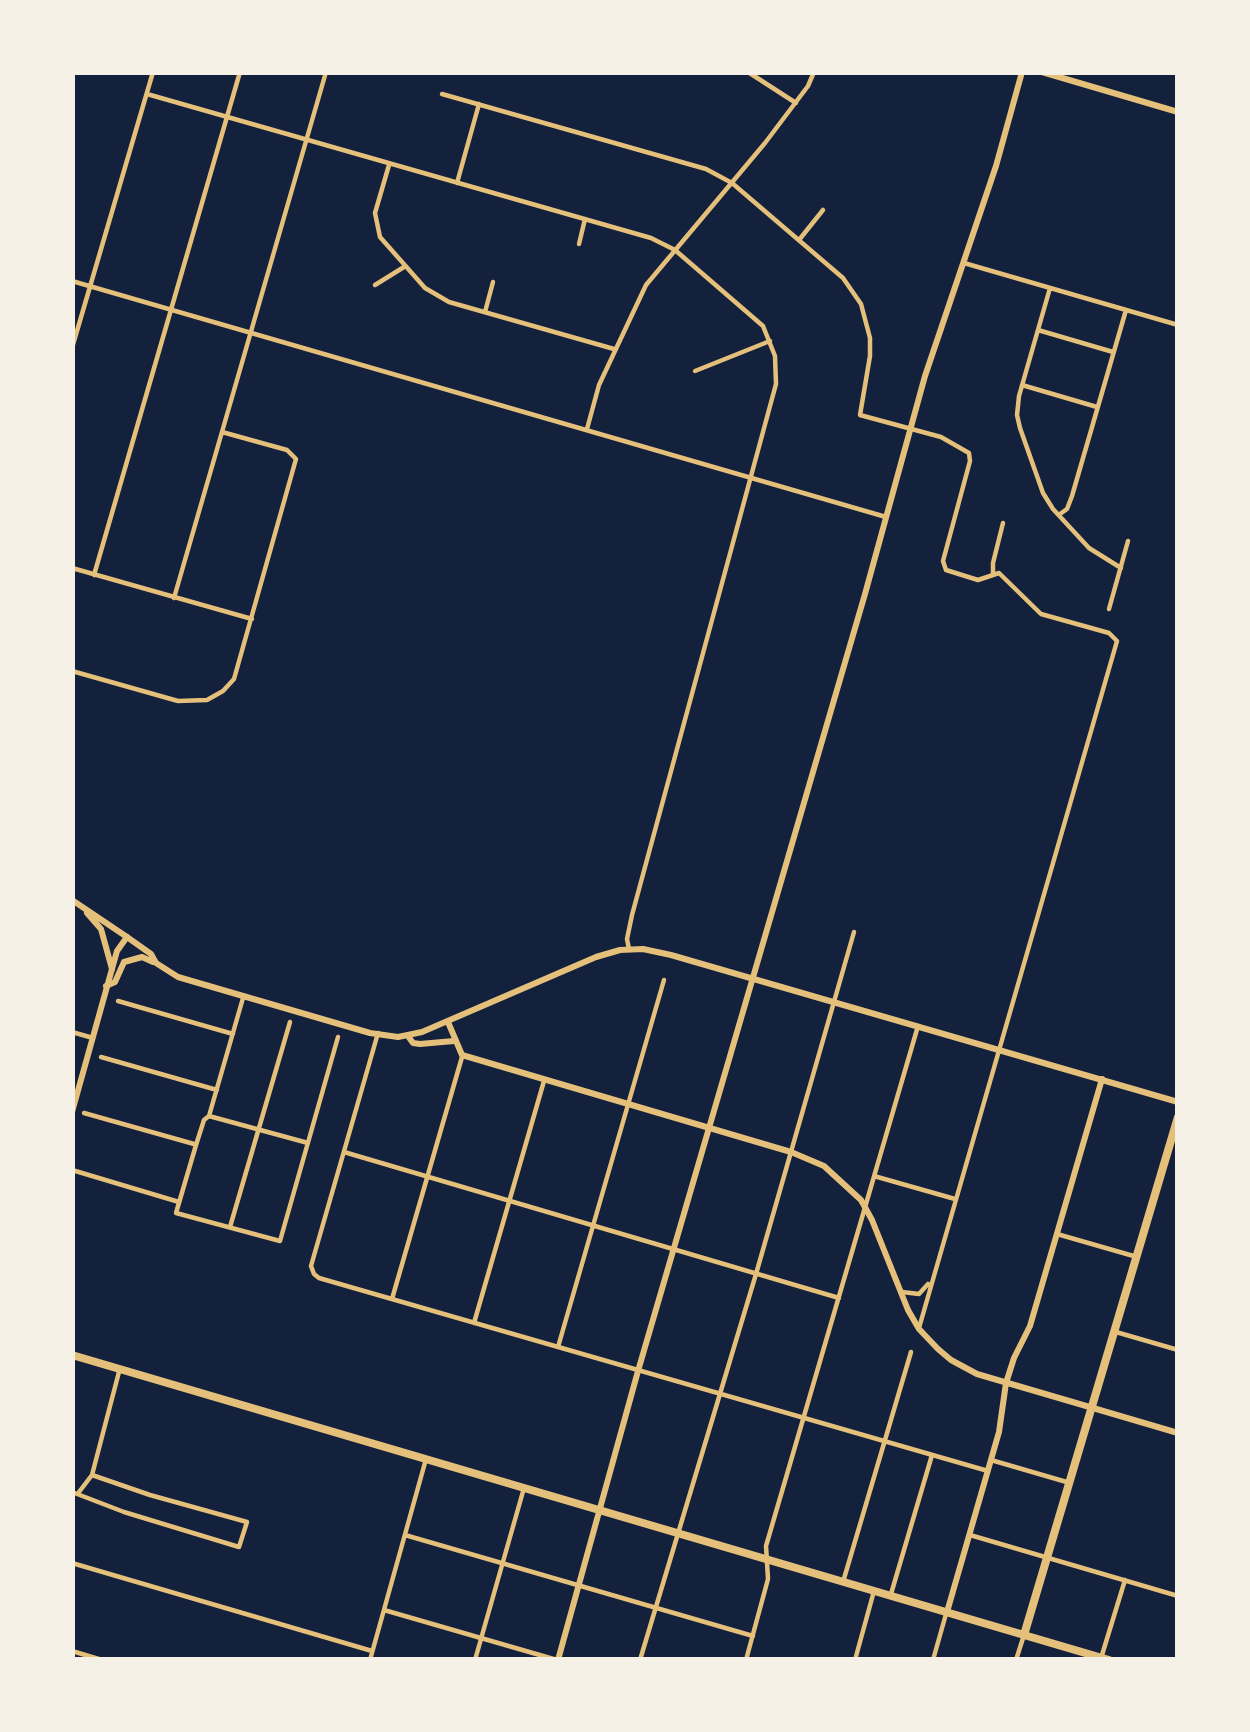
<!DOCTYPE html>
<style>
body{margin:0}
#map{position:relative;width:1250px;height:1732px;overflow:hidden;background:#14213d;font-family:Spectral,serif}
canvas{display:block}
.frame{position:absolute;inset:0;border:75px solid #f6f1e7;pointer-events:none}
</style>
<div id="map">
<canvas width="1250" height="1732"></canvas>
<div class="frame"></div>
</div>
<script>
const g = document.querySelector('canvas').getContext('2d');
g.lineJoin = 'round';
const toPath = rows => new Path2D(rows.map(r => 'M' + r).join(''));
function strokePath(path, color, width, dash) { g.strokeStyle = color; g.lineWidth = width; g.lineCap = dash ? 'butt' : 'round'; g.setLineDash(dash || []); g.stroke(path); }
const minor = toPath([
 [748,72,796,103],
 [147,94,651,238,675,250,763,326,775,356,776,384,632,915,627,939,629,949],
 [442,94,706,169,732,183,843,278,861,304,870,338,870,356,860,415,941,437,969,453,970,461,943,561,946,570,978,580,999,573,1041,614,1109,633,1117,641,919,1328],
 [389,165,375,213,380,237,425,288,449,302,614,349],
 [457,183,479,104],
 [799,240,823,210],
 [579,244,585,219],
 [964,263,1178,325],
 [72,281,886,517],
 [375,285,404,267],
 [1050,288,1019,396,1017,415,1020,428,1043,493,1053,509,1089,548,1121,568],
 [485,312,493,282],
 [1038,330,1113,352],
 [72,348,153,72],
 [695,371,770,341],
 [1022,385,1097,407],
 [587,429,599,385,646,285,765,143,808,86,814,72],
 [1060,514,1067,509,1072,496,1126,310],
 [72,568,252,619],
 [993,573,993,563,1003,523],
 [94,575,240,72],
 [174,598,326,72],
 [1109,609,1128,541],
 [72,671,178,701,207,700,223,691,234,679,296,459,287,450,222,432],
 [243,998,209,1116,204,1120,196,1145,176,1213,280,1241,338,1037],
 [118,1001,233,1034],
 [72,1032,93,1038],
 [378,1033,311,1266,314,1274,319,1278,988,1471],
 [101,1057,217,1090],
 [84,1113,194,1144],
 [209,1116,308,1143],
 [344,1152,839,1298],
 [72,1170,179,1202],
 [874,1176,955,1199],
 [230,1227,290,1022],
 [1057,1234,1137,1257],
 [902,1292,919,1294,928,1284],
 [392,1299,462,1057],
 [474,1323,544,1081],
 [1116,1332,1178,1350],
 [558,1347,664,980],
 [991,1460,1070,1483],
 [72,1492,124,1512,239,1547,247,1522,150,1495,92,1475],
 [79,1492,92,1475,120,1368],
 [405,1535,753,1636],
 [970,1535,1178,1596],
 [72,1563,372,1651],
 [843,1582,911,1352],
 [891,1594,932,1455],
 [384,1610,557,1660],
 [72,1651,102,1660],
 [1102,1655,1125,1580],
 [370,1660,426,1459],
 [475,1660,524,1488],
 [640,1660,756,1274,854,932],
 [746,1660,768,1579,766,1546,918,1026],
 [855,1660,874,1591],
 [933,1660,946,1614],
 [1016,1660,1024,1635]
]);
const tertiary = toPath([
 [1042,72,1178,112],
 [448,1022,462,1055,791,1152,824,1166,861,1200,872,1220,908,1310,919,1329,938,1349,951,1360,977,1374,1093,1408],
 [72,1112,117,951,127,937],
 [947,1612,999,1432,1006,1383,1014,1358,1030,1326,1102,1079],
 [558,1660,638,1371,865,594,925,376,996,166,1022,72]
]);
const secondary = toPath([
 [72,900,127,937,151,954,156,963,178,977,370,1033,398,1037,422,1032,596,957,620,950,643,949,671,955,1178,1102],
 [87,913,101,929,112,969],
 [106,986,115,982,124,962,142,957,153,962],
 [408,1036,413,1043,420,1044,454,1041],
 [1093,1408,1178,1433]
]);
const primary = toPath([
 [72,1355,1109,1660],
 [1024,1635,1178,1117]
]);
strokePath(minor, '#e5c07b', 4.5);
strokePath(tertiary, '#e5c07b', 6);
strokePath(secondary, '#e5c07b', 6);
strokePath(primary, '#e5c07b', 8);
</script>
